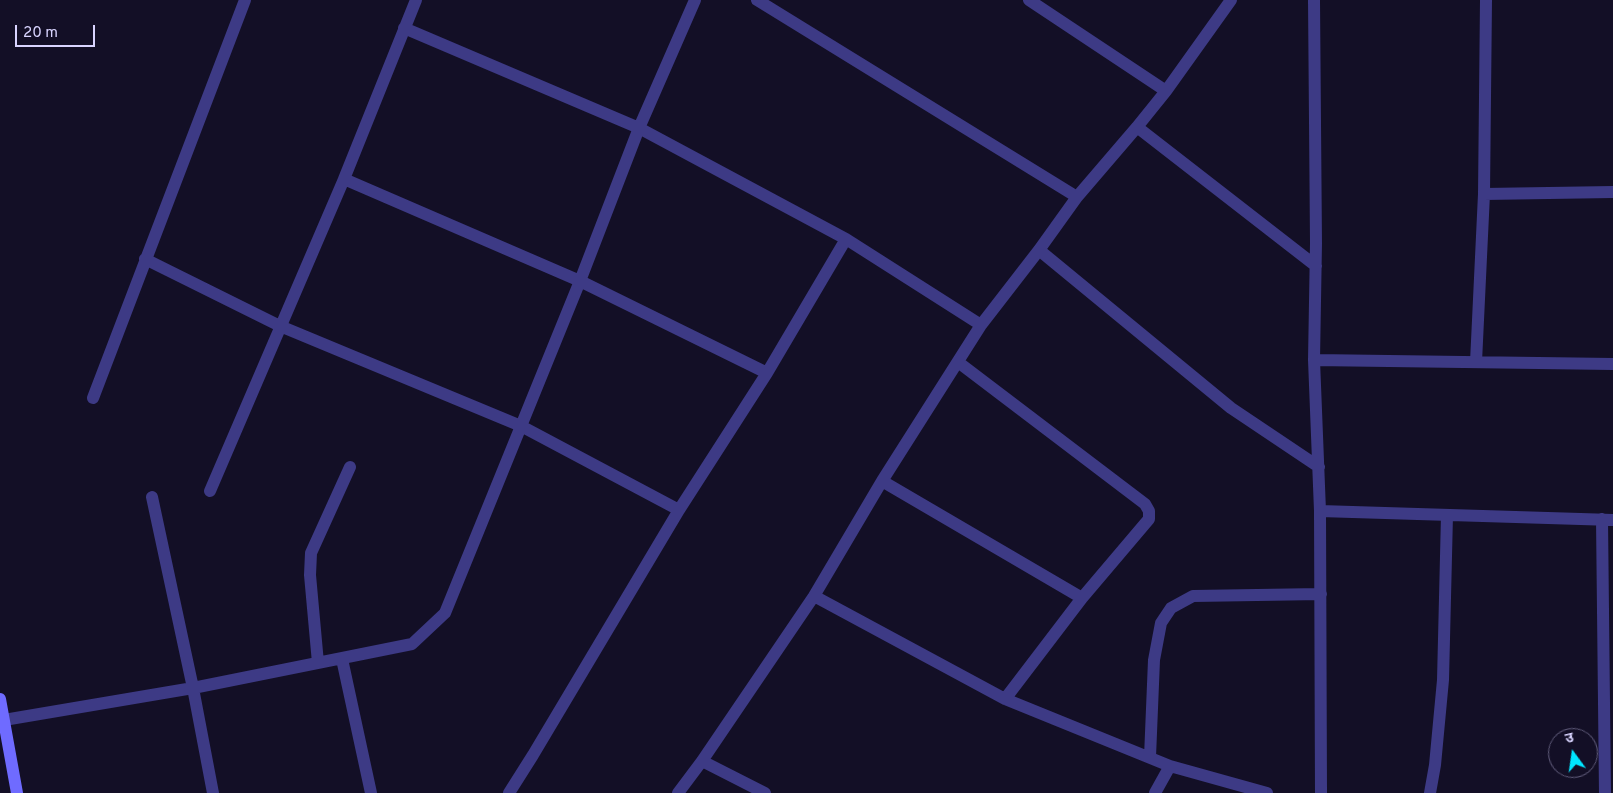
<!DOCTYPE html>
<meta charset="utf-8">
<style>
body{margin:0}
#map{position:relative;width:1613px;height:793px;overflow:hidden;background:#130f26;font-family:Overpass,"Noto Sans Devanagari",sans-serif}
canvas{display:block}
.north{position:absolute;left:1548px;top:728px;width:50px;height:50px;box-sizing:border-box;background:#130f26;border:1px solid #625e7d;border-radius:50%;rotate:346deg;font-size:14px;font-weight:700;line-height:20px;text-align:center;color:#d9d4ff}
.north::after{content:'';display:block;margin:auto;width:18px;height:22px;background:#00e5ff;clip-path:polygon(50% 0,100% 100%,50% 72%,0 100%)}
.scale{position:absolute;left:15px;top:25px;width:80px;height:22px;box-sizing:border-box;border:2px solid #d9d4ff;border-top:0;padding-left:6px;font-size:15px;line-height:18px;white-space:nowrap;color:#d9d4ff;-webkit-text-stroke:4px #130f26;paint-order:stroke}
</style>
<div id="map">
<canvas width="1613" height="793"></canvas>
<div class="north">उ</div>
<div class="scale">20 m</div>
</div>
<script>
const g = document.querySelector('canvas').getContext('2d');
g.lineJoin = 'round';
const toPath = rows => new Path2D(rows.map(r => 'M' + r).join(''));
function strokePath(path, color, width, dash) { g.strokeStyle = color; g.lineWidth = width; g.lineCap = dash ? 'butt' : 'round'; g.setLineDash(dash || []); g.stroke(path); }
const minor = toPath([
 [757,0,1077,197],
 [1029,0,1166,91],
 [1314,0,1316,243,1314,360,1320,511,1321,793],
 [404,28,639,128,846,239,981,325],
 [1137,127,1316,266],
 [344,179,580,281,767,373],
 [1484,194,1613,192],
 [1039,250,1231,408,1319,467],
 [145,259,280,326,521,426,679,510],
 [1314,360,1613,364],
 [958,362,1145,504,1149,511,1149,519,1082,598,1005,699],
 [1476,362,1484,194,1486,0],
 [93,398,245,0],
 [882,481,1082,598],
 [210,491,344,179,416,0],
 [152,497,193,688,213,793],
 [1320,511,1613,520],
 [1602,519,1605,793],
 [814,596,1005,699,1170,766,1267,793],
 [342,659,371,793],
 [318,663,310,575,311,553,350,467],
 [4,720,193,688,412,644,445,613,580,281,639,128,695,0],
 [1150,757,1154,660,1161,623,1171,608,1193,596,1321,594],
 [702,761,765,793],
 [509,793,533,755,679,510,767,373,846,239],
 [678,793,702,761,814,596,882,481,981,325,1039,250,1077,197,1137,127,1166,91,1231,0],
 [1155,793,1170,766],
 [1430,793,1435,765,1443,680,1447,515]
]);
const secondary = toPath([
 [0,699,17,793]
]);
strokePath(minor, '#3d3a85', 12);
strokePath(secondary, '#6f6bff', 12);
</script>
